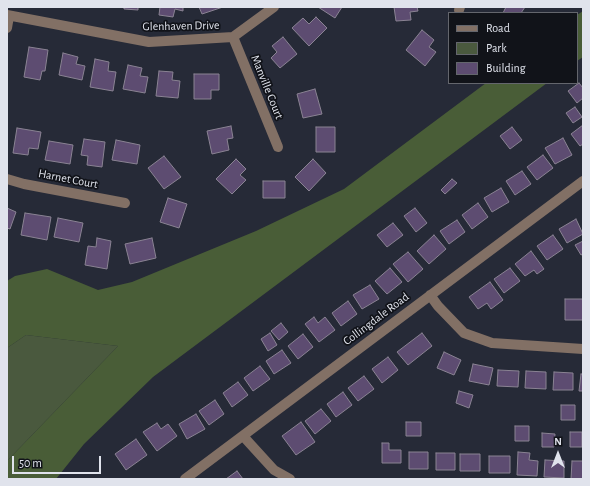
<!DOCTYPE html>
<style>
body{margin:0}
#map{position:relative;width:590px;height:486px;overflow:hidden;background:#262a37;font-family:"Alegreya Sans",sans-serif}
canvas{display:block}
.frame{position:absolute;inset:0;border:8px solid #e0e3ec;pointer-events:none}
.legend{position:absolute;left:448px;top:12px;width:130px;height:72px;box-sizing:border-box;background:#111319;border:1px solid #64666d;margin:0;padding:5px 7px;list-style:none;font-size:12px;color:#e0e3ec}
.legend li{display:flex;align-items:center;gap:8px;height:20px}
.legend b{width:20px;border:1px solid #64666d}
.north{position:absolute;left:538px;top:434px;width:40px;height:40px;-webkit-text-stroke:3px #111319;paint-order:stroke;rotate:0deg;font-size:11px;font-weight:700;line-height:16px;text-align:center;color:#e0e3ec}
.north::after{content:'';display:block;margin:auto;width:14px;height:18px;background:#e0e3ec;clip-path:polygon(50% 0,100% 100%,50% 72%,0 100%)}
.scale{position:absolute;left:12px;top:456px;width:89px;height:18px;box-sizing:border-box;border:2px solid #e0e3ec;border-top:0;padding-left:5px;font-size:12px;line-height:14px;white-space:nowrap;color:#e0e3ec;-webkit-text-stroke:3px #111319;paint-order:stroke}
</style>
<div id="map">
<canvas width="590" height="486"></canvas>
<div class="frame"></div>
<ul class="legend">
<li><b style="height:5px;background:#827065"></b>Road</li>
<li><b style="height:11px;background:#4a593e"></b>Park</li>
<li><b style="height:11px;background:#5d4c71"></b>Building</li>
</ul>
<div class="north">N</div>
<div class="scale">50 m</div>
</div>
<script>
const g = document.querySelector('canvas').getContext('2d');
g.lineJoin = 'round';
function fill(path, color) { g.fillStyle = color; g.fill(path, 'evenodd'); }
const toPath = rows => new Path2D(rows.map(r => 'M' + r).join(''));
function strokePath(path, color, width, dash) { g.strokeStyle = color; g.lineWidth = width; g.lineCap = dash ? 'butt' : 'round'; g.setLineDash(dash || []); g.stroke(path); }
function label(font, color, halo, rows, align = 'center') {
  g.font = font + ' "Alegreya Sans",sans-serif'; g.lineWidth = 3.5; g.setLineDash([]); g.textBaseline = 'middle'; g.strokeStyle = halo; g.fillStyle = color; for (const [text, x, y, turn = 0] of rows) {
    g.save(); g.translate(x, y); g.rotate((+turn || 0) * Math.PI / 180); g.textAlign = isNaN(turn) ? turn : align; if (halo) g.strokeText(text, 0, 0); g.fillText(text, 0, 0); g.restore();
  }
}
const green = toPath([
 [26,335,118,346,7,461,7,348]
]);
const forest = toPath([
 [583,11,583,57,577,61,577,15],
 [486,83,547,83,153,377,84,444,56,479,7,479,7,461,118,346,26,335,7,348,7,281,15,276,47,269,98,290,132,282,256,231,344,189]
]);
const building = toPath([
 [124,7,138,7,138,10,124,9,124,7],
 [160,7,183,7,183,11,175,9,173,17,159,15,160,7],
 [199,7,223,7,202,14,199,7],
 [318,7,342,7,335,18,318,7],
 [394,7,417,7,418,11,410,12,411,20,396,21,394,7],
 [506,7,525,7,521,13,503,13,506,7],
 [316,17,327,28,309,46,292,28,303,18,309,24,316,17],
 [422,30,434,40,429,47,436,52,425,66,406,50,422,30],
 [283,37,297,54,280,68,271,58,277,52,272,46,283,37],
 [29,47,48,50,45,71,42,71,40,80,24,77,29,47],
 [63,53,78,57,76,64,85,66,82,80,59,75,63,53],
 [95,59,109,62,108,71,116,72,113,91,90,87,95,59],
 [128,65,142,68,140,76,148,77,145,93,123,89,128,65],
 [159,71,173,72,172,80,180,81,178,98,156,96,159,71],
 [194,74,219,74,219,90,211,90,211,99,194,99,194,74],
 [579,83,583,88,583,98,577,103,568,91,579,83],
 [315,89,322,114,303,118,297,94,315,89],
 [575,107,582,117,573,123,566,113,575,107],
 [583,125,583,144,580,146,571,134,583,125],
 [231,126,233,138,227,139,229,150,212,154,207,131,231,126],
 [316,127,335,127,335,152,316,152,316,127],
 [512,127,522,140,510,149,500,136,512,127],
 [17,128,41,132,38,149,29,148,28,155,13,153,17,128],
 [563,138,572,155,555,164,545,148,563,138],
 [84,139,105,142,102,167,87,165,88,156,81,155,84,139],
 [116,140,140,145,137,164,112,160,116,140],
 [49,141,73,145,70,164,45,160,49,141],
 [543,155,553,168,537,180,527,167,543,155],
 [164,156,181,177,164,189,148,168,164,156],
 [236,159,246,169,240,175,246,180,232,194,216,179,236,159],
 [313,159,326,173,309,191,295,177,313,159],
 [522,171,531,184,515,195,506,181,522,171],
 [452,179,457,183,445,194,441,190,452,179],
 [263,181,285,181,285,198,263,198,263,181],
 [501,188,509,202,492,212,484,198,501,188],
 [168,198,187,204,179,228,160,222,168,198],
 [478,203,488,217,472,229,462,215,478,203],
 [7,208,16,212,10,229,7,228,7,208],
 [415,208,427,223,416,232,404,216,415,208],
 [25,213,51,217,47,240,21,235,25,213],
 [58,218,83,223,79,242,54,237,58,218],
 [576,219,583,234,567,243,559,229,576,219],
 [457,220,465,232,449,244,440,231,457,220],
 [393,223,403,235,387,247,377,235,393,223],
 [434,235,446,249,429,264,417,251,434,235],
 [553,235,563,249,547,260,537,246,553,235],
 [97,238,111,241,107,269,85,265,88,246,96,247,97,238],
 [152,238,156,258,130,264,125,244,152,238],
 [583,241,583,254,581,255,575,245,583,241],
 [531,251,544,269,537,274,534,270,525,276,515,264,531,251],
 [408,252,423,269,408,282,393,264,408,252],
 [390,268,402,282,387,294,375,281,390,268],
 [510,268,520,281,504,293,494,279,510,268],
 [490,282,503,300,491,309,487,303,478,309,469,297,490,282],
 [370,285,379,299,362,309,353,295,370,285],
 [565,299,583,299,583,320,565,320,565,299],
 [348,301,357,314,341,326,332,313,348,301],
 [314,317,318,323,325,317,335,330,319,342,305,324,314,317],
 [281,323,288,332,279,340,271,331,281,323],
 [270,333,277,345,268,351,261,339,270,333],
 [422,333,432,346,408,365,397,352,422,333],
 [303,334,313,347,298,359,288,346,303,334],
 [282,350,291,363,274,374,266,361,282,350],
 [444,352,461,360,454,375,437,368,444,352],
 [388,357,398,370,382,383,372,369,388,357],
 [473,364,493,368,489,385,469,381,473,364],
 [260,366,270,379,253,391,244,378,260,366],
 [498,370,519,371,518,387,497,386,498,370],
 [526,371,546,372,546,389,525,388,526,371],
 [554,372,573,373,573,390,553,390,554,372],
 [581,374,583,374,583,391,579,391,581,374],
 [364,376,374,389,358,401,348,388,364,376],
 [238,382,248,395,232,407,223,393,238,382],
 [459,391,473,395,469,408,456,403,459,391],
 [343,392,352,405,336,417,327,404,343,392],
 [215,400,224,414,209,425,199,411,215,400],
 [561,405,575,405,575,420,561,420,561,405],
 [321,409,331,421,315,434,305,421,321,409],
 [196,414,205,429,187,439,179,424,196,414],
 [301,422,315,442,296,455,282,436,301,422],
 [406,422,421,422,421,436,406,436,406,422],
 [157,423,161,429,168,424,177,436,157,451,143,432,157,423],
 [515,426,529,426,529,441,515,441,515,426],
 [570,432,582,432,582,447,570,447,570,432],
 [542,433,555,434,554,447,542,447,542,433],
 [136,439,147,455,126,470,115,454,136,439],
 [382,443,389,443,389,450,401,450,401,463,382,463,382,443],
 [409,452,428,452,428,469,409,469,409,452],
 [518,452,530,453,529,460,538,461,537,476,517,475,518,452],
 [436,453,455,453,455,470,436,470,436,453],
 [460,454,480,454,480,471,460,471,460,454],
 [489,456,510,456,510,473,489,473,489,456],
 [545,460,564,461,564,478,544,477,545,460],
 [572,461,583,461,583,479,571,479,572,461],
 [237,471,243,479,226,479,237,471]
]);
const minor = toPath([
 [459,10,460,7],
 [7,15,149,42,233,37,274,7],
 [7,28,9,16],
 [233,37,278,147],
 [7,179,24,184,125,203],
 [430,295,438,306,464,333,492,343,583,349],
 [243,436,274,470,290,479],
 [185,479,583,181]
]);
const streetNames = [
 ["Glenhaven Drive",181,26,-1],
 ["Manville Court",267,87,68],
 ["Harnet Court",68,179,11],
 ["Collingdale Road",376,319,-37]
];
fill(green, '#4a593e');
fill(forest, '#495d37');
fill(building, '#5d4c71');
strokePath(building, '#8a8393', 1);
strokePath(minor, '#827065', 10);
label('12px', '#e0e3ec', '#111319', streetNames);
</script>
